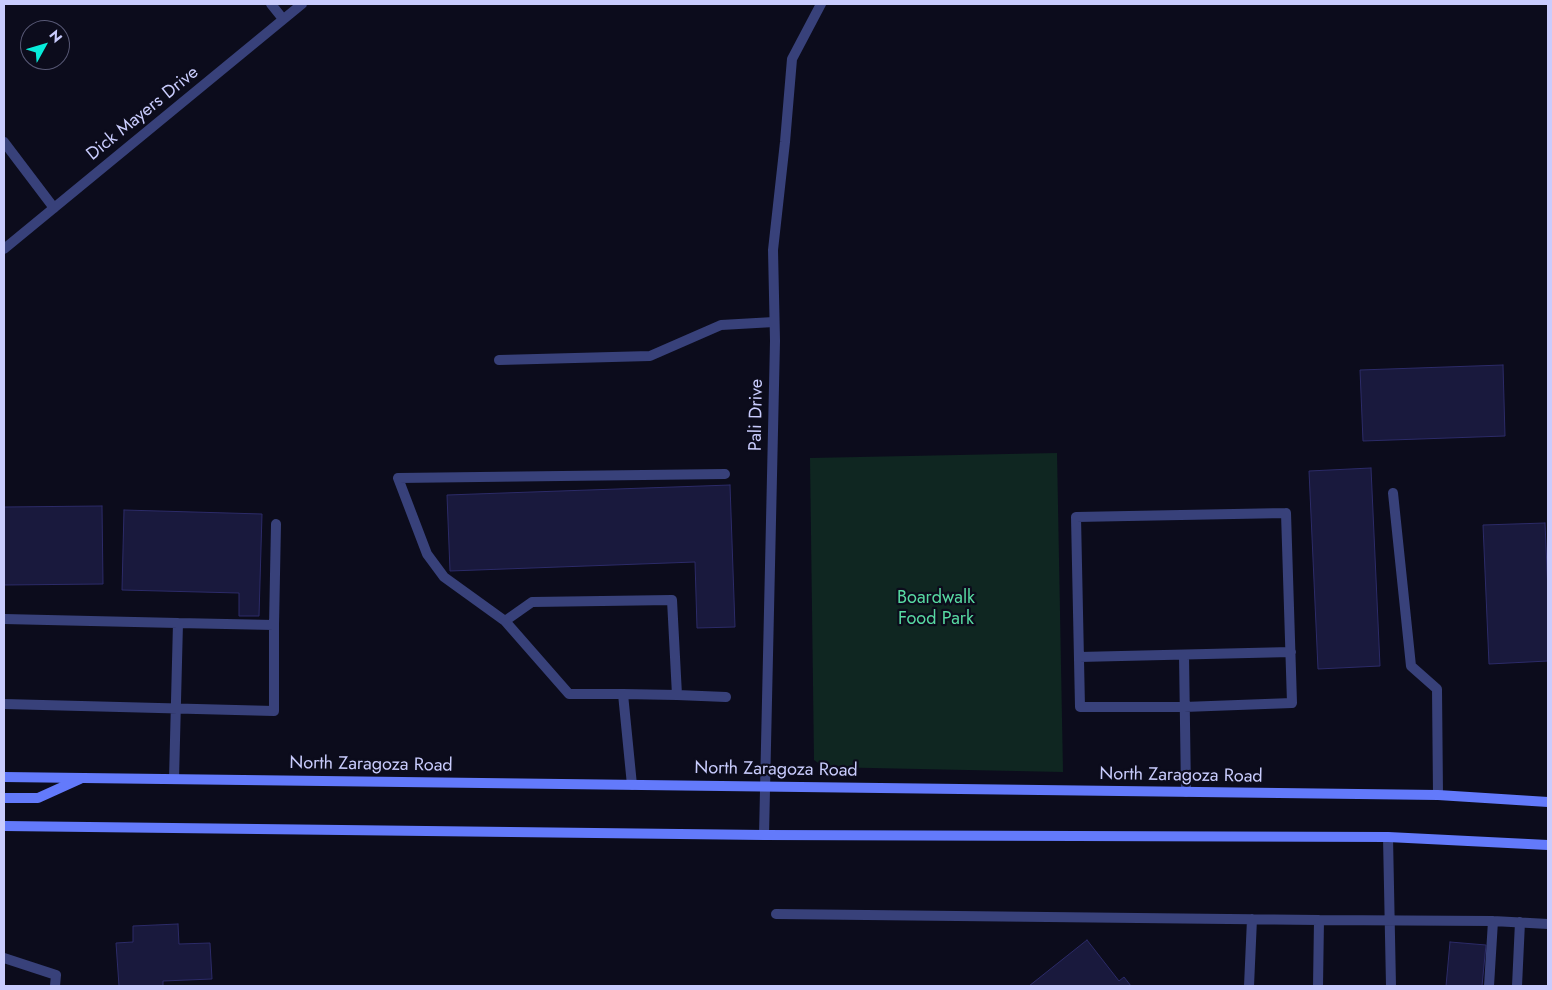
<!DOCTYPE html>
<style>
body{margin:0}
#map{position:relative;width:1552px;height:990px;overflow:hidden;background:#0c0c1c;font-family:Jost,sans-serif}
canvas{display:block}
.frame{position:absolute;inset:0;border:5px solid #c9ccfd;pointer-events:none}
.north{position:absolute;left:20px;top:20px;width:50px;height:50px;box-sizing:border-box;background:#0c0c1c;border:1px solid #585976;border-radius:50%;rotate:51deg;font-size:14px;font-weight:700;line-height:20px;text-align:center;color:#c9ccfd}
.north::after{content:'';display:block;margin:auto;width:18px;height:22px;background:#07ecda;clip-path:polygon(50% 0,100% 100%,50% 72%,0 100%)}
</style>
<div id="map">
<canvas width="1552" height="990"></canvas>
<div class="frame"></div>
<div class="north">N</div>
</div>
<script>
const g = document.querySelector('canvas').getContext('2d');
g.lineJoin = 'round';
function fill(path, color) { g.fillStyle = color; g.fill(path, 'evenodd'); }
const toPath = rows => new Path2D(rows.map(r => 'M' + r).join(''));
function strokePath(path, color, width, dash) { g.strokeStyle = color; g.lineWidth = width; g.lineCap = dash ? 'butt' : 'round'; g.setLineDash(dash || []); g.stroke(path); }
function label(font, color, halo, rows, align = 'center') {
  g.font = font + ' Jost,sans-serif'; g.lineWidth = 4.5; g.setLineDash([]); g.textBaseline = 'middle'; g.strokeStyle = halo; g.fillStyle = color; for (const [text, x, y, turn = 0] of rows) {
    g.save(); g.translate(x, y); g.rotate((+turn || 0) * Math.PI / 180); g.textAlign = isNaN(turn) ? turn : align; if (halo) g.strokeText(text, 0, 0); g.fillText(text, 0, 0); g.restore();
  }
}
const green = toPath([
 [1057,453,1063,772,824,767,814,760,810,458]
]);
const building = toPath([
 [1503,365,1505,436,1363,441,1360,370,1503,365],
 [1371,468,1380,666,1318,669,1309,471,1371,468],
 [730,485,735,627,697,628,695,562,450,571,447,495,730,485],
 [102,506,103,584,4,585,4,507,102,506],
 [124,510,262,514,259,616,239,616,239,593,122,590,124,510],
 [1545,523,1548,591,1548,661,1489,664,1483,525,1545,523],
 [178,924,179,944,210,943,212,979,163,981,163,986,119,986,116,943,133,942,133,926,178,924],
 [1087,940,1119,981,1124,977,1131,986,1029,986,1087,940],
 [1450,942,1486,945,1482,986,1446,986,1450,942]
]);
const lane = toPath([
 [499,360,650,356,721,325,774,322],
 [1393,493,1411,666,1437,689,1438,795],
 [1286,513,1292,703,1184,707,1080,707,1076,517,1286,513],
 [4,619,178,623,174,779],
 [505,621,444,577,427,554,398,478,725,474],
 [274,625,276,524],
 [1184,655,1186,792],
 [1079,657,1291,652],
 [623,694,569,694,505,621,532,602,672,600,677,695,623,694,632,785],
 [677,695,726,697],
 [4,704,274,711,274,625,178,623],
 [1388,837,1391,986],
 [776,914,1319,920],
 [4,958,56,975,55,986],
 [1249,986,1252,919],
 [1318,986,1319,920,1493,921,1548,924],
 [1489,986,1493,921],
 [1517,986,1520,922]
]);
const street = toPath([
 [271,4,283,19],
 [4,142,54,208],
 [4,249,302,4],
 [764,835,775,341,773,250,785,142,792,59,821,4]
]);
const secondary = toPath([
 [4,777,1438,795,1548,802],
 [4,798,38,798,80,779],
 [4,826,764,835,1388,837,1548,845]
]);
const streetNames = [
 ["Dick Mayers Drive",143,114,-39],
 ["Pali Drive",757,415,-89],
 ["North Zaragoza Road",371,765,1],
 ["North Zaragoza Road",776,770,1],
 ["North Zaragoza Road",1181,776,1]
];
const parkNames = [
 ["Boardwalk",936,599],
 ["Food Park",936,620]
];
fill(green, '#0f2621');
fill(building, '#19193d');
strokePath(building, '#2c2b68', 1);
strokePath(lane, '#38417a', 10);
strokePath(street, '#38417a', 10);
strokePath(secondary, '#637afb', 10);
label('18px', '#c9ccfd', '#0c0c1c', streetNames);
label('18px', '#58daa2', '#0c0c1c', parkNames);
</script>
